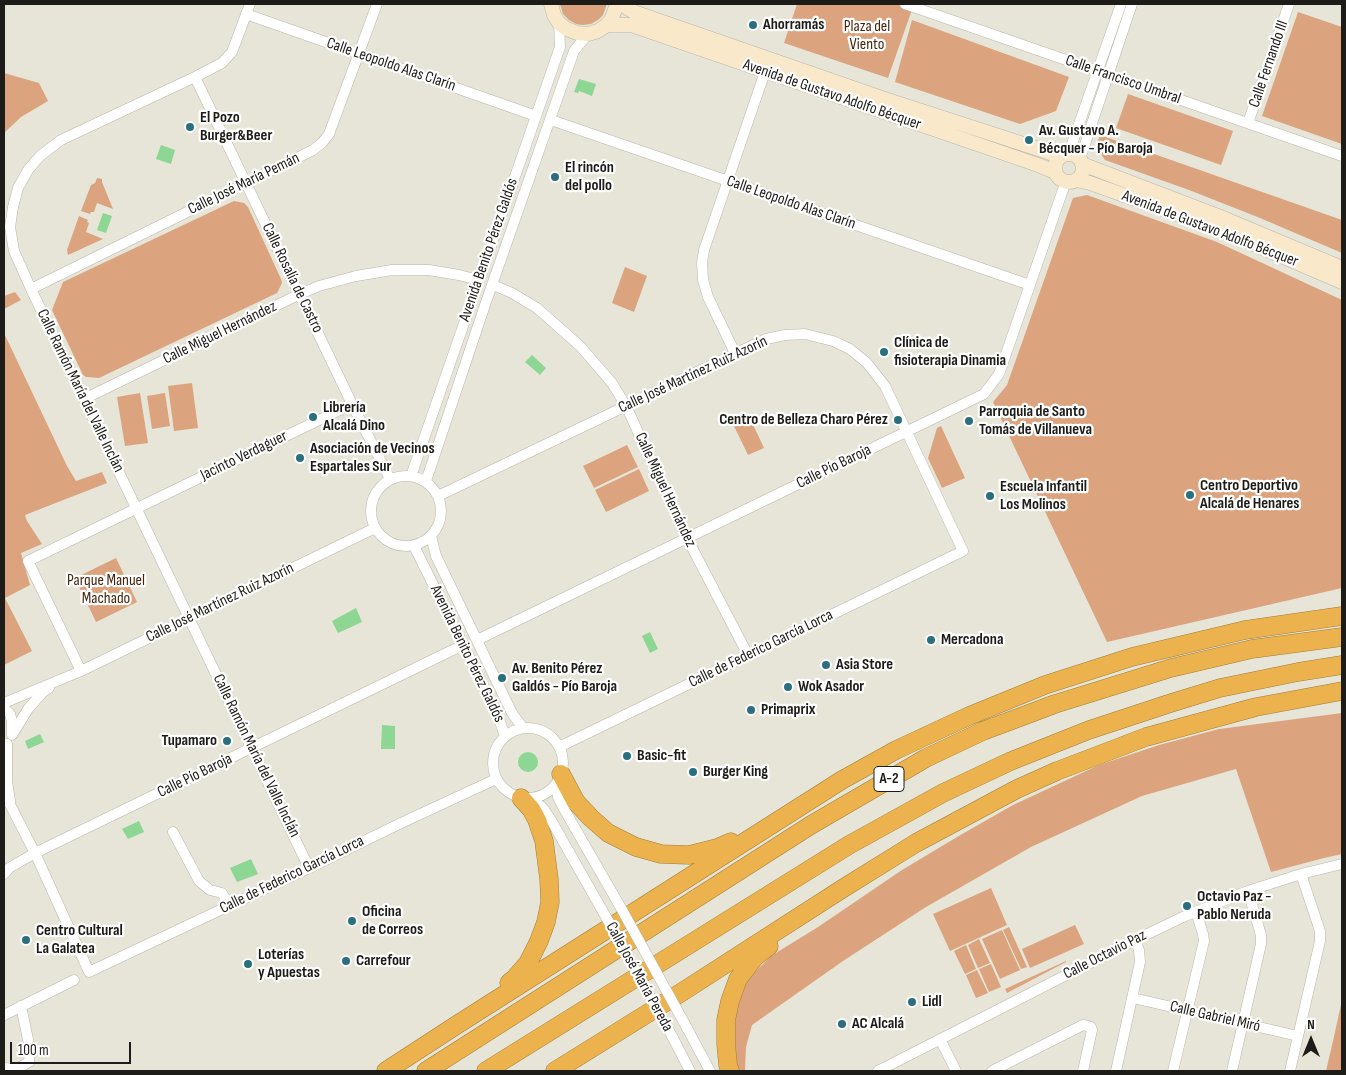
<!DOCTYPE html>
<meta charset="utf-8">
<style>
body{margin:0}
#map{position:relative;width:1346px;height:1075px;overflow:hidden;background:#e6e5d8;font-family:"Sofia Sans Condensed",sans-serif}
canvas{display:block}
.frame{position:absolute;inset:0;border:5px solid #1d1c18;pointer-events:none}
.north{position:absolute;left:1286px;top:1015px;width:50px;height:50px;-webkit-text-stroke:4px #fff;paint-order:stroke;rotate:0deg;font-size:14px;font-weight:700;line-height:20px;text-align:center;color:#1d1c18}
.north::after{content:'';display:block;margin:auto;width:18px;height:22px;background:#1d1c18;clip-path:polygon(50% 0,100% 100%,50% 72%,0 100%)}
.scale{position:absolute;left:10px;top:1042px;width:121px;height:22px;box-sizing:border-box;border:2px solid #1d1c18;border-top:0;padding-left:6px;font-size:15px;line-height:18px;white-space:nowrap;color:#1d1c18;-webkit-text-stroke:4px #fff;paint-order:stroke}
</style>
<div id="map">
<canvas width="1346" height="1075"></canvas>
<div class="frame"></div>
<div class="north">N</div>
<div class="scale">100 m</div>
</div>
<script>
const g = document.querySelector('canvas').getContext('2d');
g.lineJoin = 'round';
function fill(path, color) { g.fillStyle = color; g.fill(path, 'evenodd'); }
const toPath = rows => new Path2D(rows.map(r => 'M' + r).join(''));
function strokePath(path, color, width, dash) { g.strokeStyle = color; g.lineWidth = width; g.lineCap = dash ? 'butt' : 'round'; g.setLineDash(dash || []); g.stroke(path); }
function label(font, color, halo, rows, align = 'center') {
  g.font = font + ' "Sofia Sans Condensed",sans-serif'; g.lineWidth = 4.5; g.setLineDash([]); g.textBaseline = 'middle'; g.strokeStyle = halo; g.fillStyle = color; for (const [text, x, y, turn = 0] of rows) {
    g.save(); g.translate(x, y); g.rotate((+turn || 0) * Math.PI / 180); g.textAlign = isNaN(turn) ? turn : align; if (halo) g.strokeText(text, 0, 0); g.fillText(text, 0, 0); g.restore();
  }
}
const green = toPath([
 [560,4,607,4,603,15,598,20,591,24,583,25,576,24,569,20,563,14],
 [797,4,914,4,888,78,784,43],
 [1298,12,1342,27,1342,144,1262,116],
 [912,20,1069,77,1056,111,1020,124,895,82],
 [4,73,39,83,48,101,21,117,4,133],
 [1128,94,1233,131,1221,165,1116,128],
 [1100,135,1342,220,1342,253,1260,218,1189,190,1105,160,1096,147],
 [97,178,102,179,102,182,113,209,97,203,94,212,91,212,90,214,81,211,91,185,95,183],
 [1087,195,1217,242,1342,300,1342,588,1107,642,993,402,1007,385,1073,198],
 [234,201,244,203,248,207,281,279,282,283,277,293,99,378,86,377,83,375,52,310,63,282],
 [79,216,88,220,87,222,89,223,86,232,103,239,68,255,67,250],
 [625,267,647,276,634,312,612,303],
 [15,292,21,300,4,309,4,296],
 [4,333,67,466,76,481,102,472,107,483,25,515,27,521,42,544,21,553,30,585,5,598,32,651,4,665],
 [192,383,198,428,174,431,168,386],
 [140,393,148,443,125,446,117,397],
 [165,393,170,426,152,429,147,396],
 [749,416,764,448,748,455,733,424],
 [941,426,965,478,942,488,928,458,937,428],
 [627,445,638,467,594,488,583,466],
 [639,469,649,491,606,512,595,490],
 [116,558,137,602,96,622,75,578],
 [1342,713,1342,854,1324,858,1271,872,1236,769,1142,796,1031,847,926,907,843,961,752,1025,746,1047,745,1071,734,1071,734,1004,749,978,771,956,818,927,902,870,957,837,1013,805,1099,765,1159,745,1219,729],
 [991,888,1007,925,950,951,933,914],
 [1075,925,1084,944,1030,968,1022,949],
 [1009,927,1027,967,1021,969,1003,930],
 [1002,930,1020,970,1000,979,982,939],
 [979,939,990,963,978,968,968,945],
 [966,945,976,969,965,974,954,951],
 [1066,961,1066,962,1007,993,1005,989],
 [991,964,1001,987,989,992,979,969],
 [977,970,988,993,976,998,966,975],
 [1342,1000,1342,1071,1326,1071,1333,1041]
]);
const water = toPath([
 [579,79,596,84,592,96,579,91,578,93,574,92],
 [161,145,175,150,171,164,156,159],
 [103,213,112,216,106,233,97,230],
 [532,355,546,368,540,375,525,362],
 [356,608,362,622,338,633,332,621],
 [650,632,658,649,650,653,642,636],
 [382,725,395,726,395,749,381,749],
 [40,734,44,742,28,749,25,741],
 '518 762a10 10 0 1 1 20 0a10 10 0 1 1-20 0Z',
 [139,821,144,832,128,839,122,829],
 [251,859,258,874,237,882,230,868]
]);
const street = toPath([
 [250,4,232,52,222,63,195,77,61,140,40,156,28,170,18,188,13,207,10,227,14,251,31,289,309,868],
 [905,4,1342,156],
 [246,14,536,116],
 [195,77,352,404,390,479],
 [551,120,1030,285],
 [1248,123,1289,4],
 [1066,154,1072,144,1121,4],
 [1080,159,1132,4],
 [493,285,512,293,537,308,580,346,612,383,626,406,687,538,748,655],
 [31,289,313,150,322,143,329,134,377,4],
 [735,353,708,297,703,280,702,263,704,250,765,72],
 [84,399,300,294,319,286,356,276,392,270,429,270,459,275,478,280],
 '371 511a35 35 0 1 1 70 0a35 35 0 1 1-70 0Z',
 [411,476,560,47,559,23],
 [426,481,485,305,574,51,588,34],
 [438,496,766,339,785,335,805,334,833,341,850,349,867,363,885,386,963,551,559,747],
 [431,536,436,556,512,713,523,728],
 [414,546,473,665,499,719,505,736],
 [477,640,984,394,999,374,1066,181],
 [81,671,28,561,352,404],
 [4,703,81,671,375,528],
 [4,708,10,714,12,721,12,734],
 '493 763a35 35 0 1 1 70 0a35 35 0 1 1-70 0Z',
 [12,735,28,709,42,693,49,688],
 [7,744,7,781,10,801],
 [556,785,558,797,564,809,621,908],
 [4,793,35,853,89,972,309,868,399,824,496,779],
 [531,798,543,808,551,820,606,917],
 [173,832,199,881,210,890,222,893,229,905],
 [4,874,9,868,35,853,463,645],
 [1133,998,1298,1036],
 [4,1015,74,980],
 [687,1028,710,1071],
 [673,1038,690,1071],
 [940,1039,956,1071],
 [4,1068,17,1069,29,1062,30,1049,21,1006],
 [878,1071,1135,940,1185,916,1248,891,1301,874,1342,864],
 [992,1071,1083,1025,1088,1026,1091,1027,1092,1030,1083,1071],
 [1116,1071,1140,962,1139,950,1135,940],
 [1173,1071,1204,941,1203,934,1196,912],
 [1232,1071,1261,944,1261,935,1248,891],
 [1290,1071,1320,941,1320,931,1301,874]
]);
const secondary = toPath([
 [551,4,554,15,559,23,567,29,577,33,588,34,598,31,607,25,612,18,617,4],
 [621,4,634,12,885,99,1060,156],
 [607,25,631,25,1038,165,1055,172],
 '1055 168a14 14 0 1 1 28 0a14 14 0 1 1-28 0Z',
 [1082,164,1218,216,1342,268],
 [1076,180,1090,183,1221,230,1342,282]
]);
const highway = toPath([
 [561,774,576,802,591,818,608,833,636,847,661,854,689,855,717,848,731,842],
 [509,983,514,979,528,963,539,941,546,922,550,902,549,879,544,841,537,820,531,809,521,798],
 [386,1071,455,1026,842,780,896,750,969,716,1045,685,1132,657,1245,630,1342,616],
 [426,1071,811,825,926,758,983,731,1055,704,1171,668,1252,649,1342,637],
 [486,1071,849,845,943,793,1011,761,1089,730,1171,703,1220,688,1298,672,1342,665],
 [555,1071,682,992,842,889,916,843,1017,789,1057,771,1146,737,1256,707,1342,691],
 [730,1071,728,1065,726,1044,726,1020,730,1001,738,979,755,957,769,946]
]);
const streetBridge = toPath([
 [621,908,687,1028],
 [606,917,673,1038]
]);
const markers = [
 [753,25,5,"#296f7d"],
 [190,127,5,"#296f7d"],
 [1029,140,5,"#296f7d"],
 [555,177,5,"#296f7d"],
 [884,352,5,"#296f7d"],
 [313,417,5,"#296f7d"],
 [898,420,5,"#296f7d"],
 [969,421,5,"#296f7d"],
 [300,458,5,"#296f7d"],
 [1190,495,5,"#296f7d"],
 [990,496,5,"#296f7d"],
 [931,640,5,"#296f7d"],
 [826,665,5,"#296f7d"],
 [502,678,5,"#296f7d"],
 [788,687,5,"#296f7d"],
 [751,710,5,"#296f7d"],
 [227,741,5,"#296f7d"],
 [627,756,5,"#296f7d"],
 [693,772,5,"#296f7d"],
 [1187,906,5,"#296f7d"],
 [352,921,5,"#296f7d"],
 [26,940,5,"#296f7d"],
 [346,961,5,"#296f7d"],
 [248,964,5,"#296f7d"],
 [912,1002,5,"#296f7d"],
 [842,1024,5,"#296f7d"]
];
const shields = [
 [889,779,30]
];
const shieldNames = [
 ["A-2",889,779]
];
const poiNames = [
 ["Ahorramás",763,25],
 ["El Pozo",200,118],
 ["Burger&Beer",200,136],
 ["Av. Gustavo A.",1039,131],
 ["Bécquer - Pío Baroja",1039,149],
 ["El rincón",565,168],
 ["del pollo",565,186],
 ["Clínica de",894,343],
 ["fisioterapia Dinamia",894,361],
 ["Librería",323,408],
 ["Alcalá Dino",323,426],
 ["Parroquia de Santo",979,412],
 ["Tomás de Villanueva",979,430],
 ["Centro de Belleza Charo Pérez",888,420,"right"],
 ["Asociación de Vecinos",310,449],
 ["Espartales Sur",310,467],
 ["Centro Deportivo",1200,486],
 ["Alcalá de Henares",1200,504],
 ["Escuela Infantil",1000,487],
 ["Los Molinos",1000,505],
 ["Mercadona",941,640],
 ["Asia Store",836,665],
 ["Av. Benito Pérez",512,669],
 ["Galdós - Pío Baroja",512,687],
 ["Wok Asador",798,687],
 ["Primaprix",761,710],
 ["Tupamaro",217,741,"right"],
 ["Basic-fit",637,756],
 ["Burger King",703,772],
 ["Octavio Paz -",1197,897],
 ["Pablo Neruda",1197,915],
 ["Oficina",362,912],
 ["de Correos",362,930],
 ["Centro Cultural",36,931],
 ["La Galatea",36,949],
 ["Loterías",258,955],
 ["y Apuestas",258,973],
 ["Carrefour",356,961],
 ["Lidl",922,1002],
 ["AC Alcalá",852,1024]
];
const parkNames = [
 ["Plaza del",867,27],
 ["Viento",867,45],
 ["Parque Manuel",106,581],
 ["Machado",106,599]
];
const streetNames = [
 ["Calle Fernando III",1269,64,-71],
 ["Calle Leopoldo Alas Clarín",391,65,19],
 ["Calle Francisco Umbral",1123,80,19],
 ["Avenida de Gustavo Adolfo Bécquer",832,95,19],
 ["Calle José María Pemán",244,184,-26],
 ["Calle Leopoldo Alas Clarín",791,203,19],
 ["Avenida de Gustavo Adolfo Bécquer",1210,229,21],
 ["Avenida Benito Pérez Galdós",489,250,-71],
 ["Calle Rosalía de Castro",292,278,64],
 ["Calle Miguel Hernández",220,333,-26],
 ["Calle José Martínez Ruiz Azorín",693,375,-25],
 ["Calle Ramón María del Valle Inclán",80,391,64],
 ["Jacinto Verdaguer",244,456,-26],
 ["Calle Pío Baroja",834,467,-26],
 ["Calle Miguel Hernández",665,490,65],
 ["Calle José Martínez Ruiz Azorín",220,603,-26],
 ["Calle de Federico García Lorca",761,649,-26],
 ["Avenida Benito Pérez Galdós",467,654,64],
 ["Calle Ramón María del Valle Inclán",256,756,64],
 ["Calle Pío Baroja",195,776,-26],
 ["Calle de Federico García Lorca",292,875,-26],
 ["Calle Octavio Paz",1105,955,-27],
 ["Calle José María Pereda",639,977,61],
 ["Calle Gabriel Miró",1215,1017,13]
];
fill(green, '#dba47e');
fill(water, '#8dd693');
strokePath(street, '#b9b8ac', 11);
strokePath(secondary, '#b9b8ac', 15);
strokePath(highway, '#a37e3a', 19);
strokePath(street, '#fff', 10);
strokePath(secondary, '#f9e8ca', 14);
strokePath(highway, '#ebb24d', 18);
strokePath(streetBridge, '#b9b8ac', 11, []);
strokePath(streetBridge, '#fff', 10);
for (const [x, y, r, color] of markers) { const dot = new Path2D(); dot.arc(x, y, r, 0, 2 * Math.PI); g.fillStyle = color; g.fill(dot); strokePath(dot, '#fff', 2); }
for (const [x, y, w] of shields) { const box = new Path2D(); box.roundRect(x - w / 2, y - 12.5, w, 25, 4); g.fillStyle = '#fff'; g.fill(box); strokePath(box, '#1d1c18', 1); }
label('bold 15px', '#1d1c18', null, shieldNames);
label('bold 16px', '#1d1c18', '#fff', poiNames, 'left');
label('16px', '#44250c', '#fff', parkNames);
label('16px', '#1d1c18', '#fff', streetNames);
</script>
